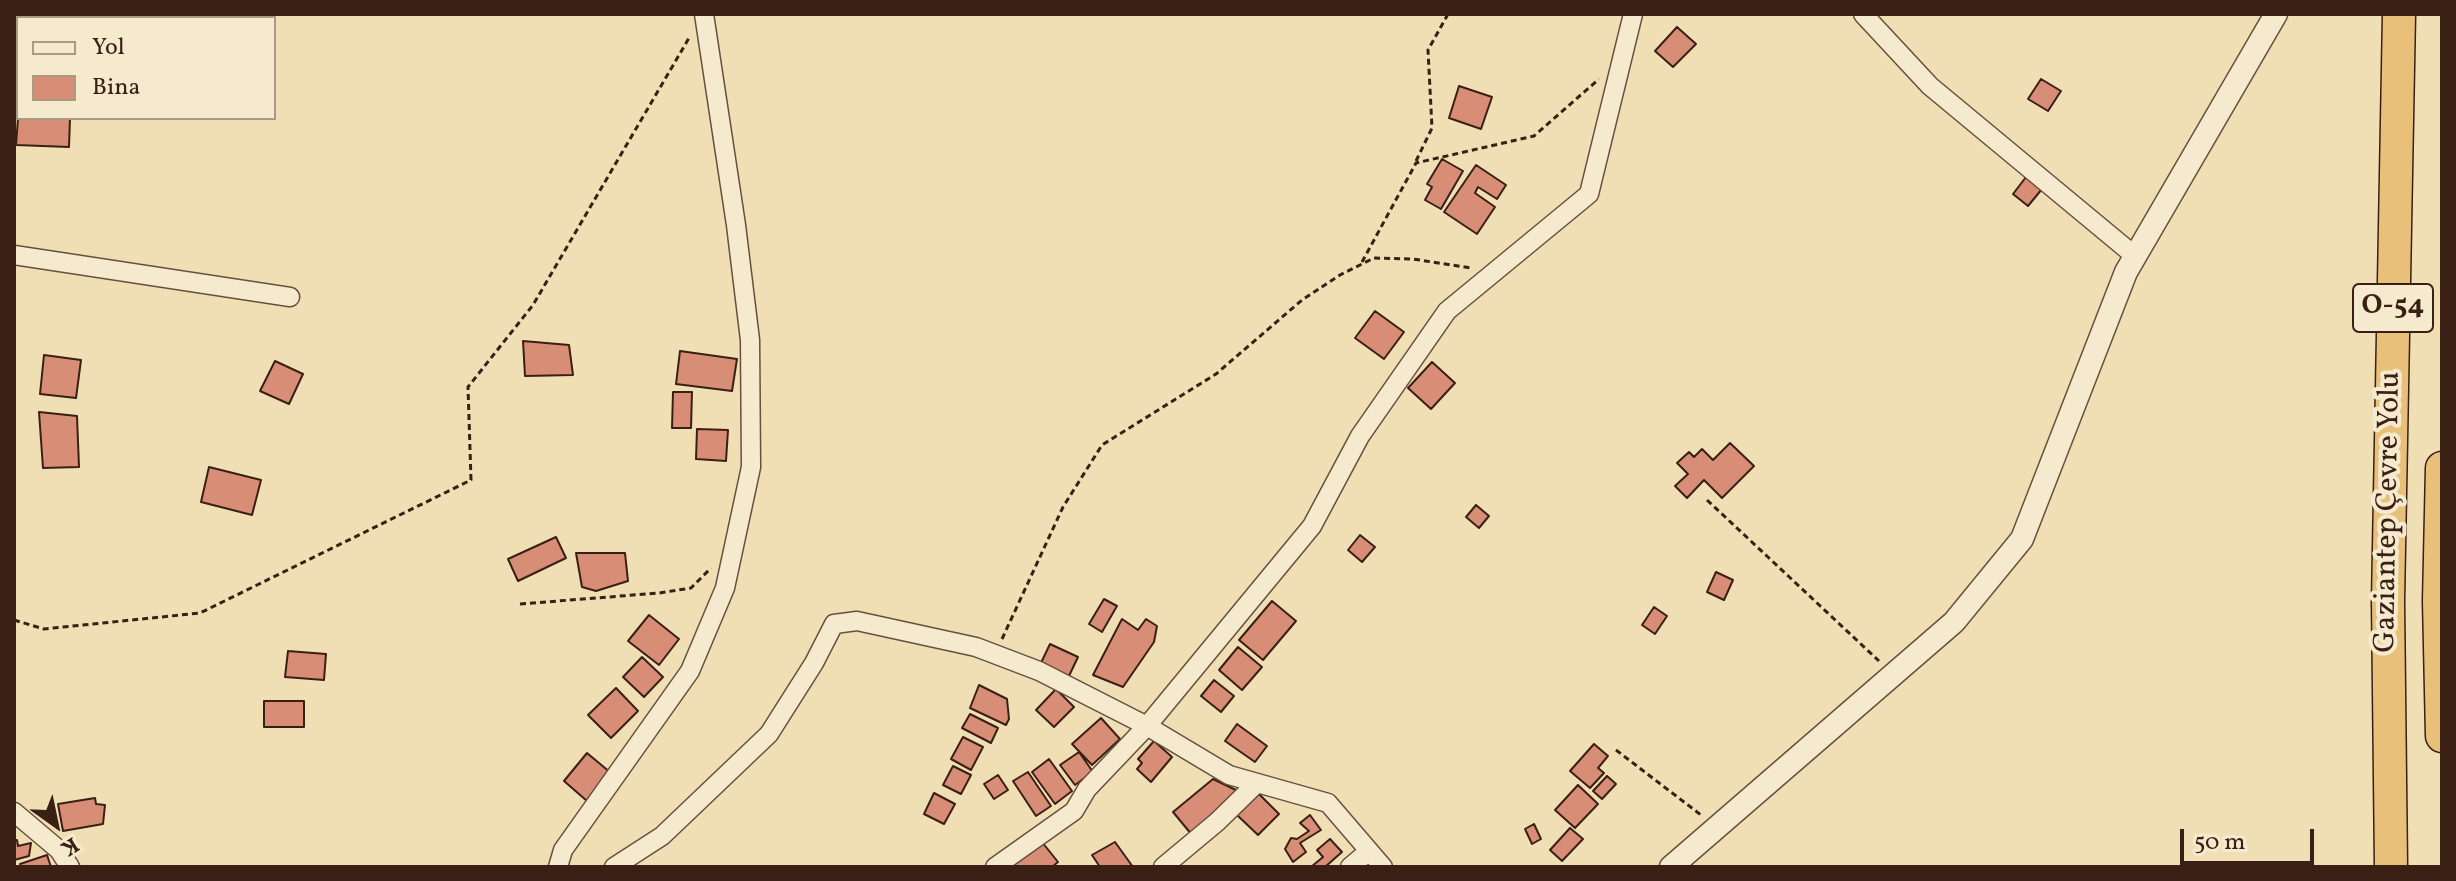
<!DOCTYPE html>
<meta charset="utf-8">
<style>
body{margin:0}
#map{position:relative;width:2456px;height:881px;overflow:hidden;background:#f0dfb4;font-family:Vollkorn,serif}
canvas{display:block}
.frame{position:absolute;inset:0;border:16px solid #3a1f15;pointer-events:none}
.legend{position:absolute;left:16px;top:16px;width:260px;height:104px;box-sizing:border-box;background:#f5eace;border:2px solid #aa9984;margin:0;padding:10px 14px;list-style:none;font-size:24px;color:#3a1f15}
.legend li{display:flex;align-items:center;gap:16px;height:40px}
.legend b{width:40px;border:2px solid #aa9984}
.north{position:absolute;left:16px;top:785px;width:80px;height:80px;-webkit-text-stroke:6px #f5eace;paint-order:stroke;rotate:147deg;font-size:22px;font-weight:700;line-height:32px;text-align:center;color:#3a1f15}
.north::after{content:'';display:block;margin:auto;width:28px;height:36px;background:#3a1f15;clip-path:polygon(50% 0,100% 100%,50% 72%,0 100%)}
.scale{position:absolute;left:2180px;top:829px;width:134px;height:36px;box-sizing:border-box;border:4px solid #3a1f15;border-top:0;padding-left:10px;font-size:24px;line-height:28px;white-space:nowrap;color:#3a1f15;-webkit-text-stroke:6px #f5eace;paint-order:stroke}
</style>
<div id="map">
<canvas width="2456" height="881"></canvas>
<div class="frame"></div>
<ul class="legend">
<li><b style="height:10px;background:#f5eace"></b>Yol</li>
<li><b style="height:22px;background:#d88d77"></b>Bina</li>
</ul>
<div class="north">K</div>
<div class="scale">50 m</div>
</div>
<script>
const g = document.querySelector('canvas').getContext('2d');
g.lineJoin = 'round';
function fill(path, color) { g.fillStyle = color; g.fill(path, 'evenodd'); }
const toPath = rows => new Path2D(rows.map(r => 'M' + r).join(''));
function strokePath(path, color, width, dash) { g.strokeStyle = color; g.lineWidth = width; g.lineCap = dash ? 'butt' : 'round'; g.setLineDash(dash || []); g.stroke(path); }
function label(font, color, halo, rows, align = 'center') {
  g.font = font + ' Vollkorn,serif'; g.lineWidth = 8; g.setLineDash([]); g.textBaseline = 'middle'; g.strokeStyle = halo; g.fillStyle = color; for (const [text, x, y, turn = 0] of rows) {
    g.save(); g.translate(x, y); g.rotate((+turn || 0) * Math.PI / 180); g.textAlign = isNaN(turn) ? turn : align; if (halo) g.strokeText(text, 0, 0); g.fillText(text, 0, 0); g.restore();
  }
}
const building = toPath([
 [1677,27,1696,44,1673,67,1655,51,1677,27],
 [2041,79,2061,91,2048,111,2028,99,2041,79],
 [1459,86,1492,97,1481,129,1449,118,1459,86],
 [18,118,70,118,69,147,16,145,18,118],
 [1442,159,1463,171,1441,209,1425,200,1432,187,1427,184,1442,159],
 [1476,165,1506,185,1497,199,1478,187,1475,193,1495,207,1477,234,1444,212,1476,165],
 [2026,177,2042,189,2028,206,2013,194,2026,177],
 [1375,311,1404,332,1384,359,1355,338,1375,311],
 [523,341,569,345,573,375,525,376,523,341],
 [680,351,737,359,732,391,676,384,680,351],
 [44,355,81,360,76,398,40,394,44,355],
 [275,361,303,374,289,404,260,391,275,361],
 [1432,362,1455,383,1431,409,1408,388,1432,362],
 [673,392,692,392,691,428,672,428,673,392],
 [39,412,77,416,79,467,43,468,39,412],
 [697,429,728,430,726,461,696,459,697,429],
 [1730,443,1754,466,1722,498,1704,480,1687,498,1675,486,1688,474,1677,463,1689,452,1694,457,1702,449,1713,460,1730,443],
 [209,467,261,480,252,515,201,502,209,467],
 [1476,505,1489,516,1479,528,1466,517,1476,505],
 [1360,535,1375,547,1362,562,1348,550,1360,535],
 [556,537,566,558,518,581,508,559,556,537],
 [576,553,625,553,628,581,596,591,582,587,576,553],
 [1716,572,1733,580,1724,600,1707,592,1716,572],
 [1104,599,1117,606,1102,632,1089,624,1104,599],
 [1272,601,1296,621,1263,660,1239,640,1272,601],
 [1654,607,1667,616,1655,634,1642,625,1654,607],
 [649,615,679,639,659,665,628,641,649,615],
 [1122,619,1138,630,1146,619,1157,626,1154,642,1123,687,1093,675,1122,619],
 [1050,644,1078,657,1068,678,1040,665,1050,644],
 [1238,647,1262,667,1242,690,1219,670,1238,647],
 [288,651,326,654,324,680,285,677,288,651],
 [642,657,663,677,644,697,623,677,642,657],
 [1214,680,1234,696,1221,712,1201,696,1214,680],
 [979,685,1007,699,1009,719,1006,725,970,708,979,685],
 [616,688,638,711,611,738,588,715,616,688],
 [1056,689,1074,707,1054,727,1036,710,1056,689],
 [264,701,304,701,304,727,264,727,264,701],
 [970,714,998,728,991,743,962,728,970,714],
 [1101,718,1120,739,1092,765,1072,744,1101,718],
 [1237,724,1267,746,1255,762,1225,741,1237,724],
 [963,737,983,747,971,770,951,759,963,737],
 [1154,741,1172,757,1151,782,1137,769,1142,763,1138,759,1154,741],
 [1594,744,1608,756,1598,768,1604,773,1590,788,1570,771,1594,744],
 [1079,752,1093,772,1075,785,1060,765,1079,752],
 [587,753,611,773,587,801,564,781,587,753],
 [1049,759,1072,791,1055,804,1032,772,1049,759],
 [953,766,971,775,961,794,943,785,953,766],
 [1028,772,1051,806,1036,816,1013,781,1028,772],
 [998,775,1008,790,994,799,984,784,998,775],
 [1607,776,1616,784,1602,799,1593,791,1607,776],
 [1213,779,1238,791,1192,835,1173,812,1213,779],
 [1578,785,1598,804,1575,828,1555,810,1578,785],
 [934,793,955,804,944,824,924,814,934,793],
 [1259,794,1279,814,1258,835,1237,815,1259,794],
 [95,798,96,804,105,805,103,824,63,831,58,804,95,798],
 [1310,815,1321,830,1300,843,1306,852,1293,862,1285,849,1291,838,1297,839,1309,831,1300,823,1310,815],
 [1534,824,1541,839,1532,844,1525,829,1534,824],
 [1570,828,1583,839,1562,861,1550,850,1570,828],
 [1330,839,1342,852,1325,867,1311,867,1323,857,1317,850,1330,839],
 [17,840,18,846,31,843,29,856,14,860,14,841,17,840],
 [1042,842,1058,862,1052,867,1010,867,1042,842],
 [1115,842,1133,867,1100,867,1092,855,1115,842],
 [47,855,51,867,21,867,20,864,47,855]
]);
const path = toPath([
 [1416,161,1432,128,1428,50,1448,14],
 [1362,262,1416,163,1534,136,1599,79],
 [1707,500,1879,661],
 [520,604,659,593,691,588,711,568],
 [14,620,44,629,200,613,471,480,468,387,533,305,689,38],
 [1002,639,1063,507,1102,445,1216,374,1302,300,1340,275,1374,258,1413,259,1471,268],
 [1616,750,1701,815]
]);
const minor = toPath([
 [1863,14,1930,86,2135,256],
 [14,255,290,297],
 [14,812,59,850,70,867],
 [558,867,563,850,690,671,725,588,751,467,750,340,736,225,704,14],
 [614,867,662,836,769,734,814,663,834,624,857,621,976,647,1039,671,1147,726,1229,775,1328,803,1383,867],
 [995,867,1074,811,1087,789,1147,726,1312,526,1360,436,1447,311,1589,194,1633,14],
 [1163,867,1217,822,1257,783],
 [1350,867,1369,851]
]);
const tertiary = toPath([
 [1671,867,1954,622,2022,539,2126,272,2276,14]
]);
const motorway = toPath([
 [2442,468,2439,601,2442,736],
 [2391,867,2388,601,2399,14]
]);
const shields = [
 [2393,308,80]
];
const shieldNames = [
 ["O-54",2393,308]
];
const streetNames = [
 ["Gaziantep Çevre Yolu",2390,512,-89]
];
fill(building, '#d88d77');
strokePath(building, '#3a1f15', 2);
strokePath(minor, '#684f3d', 21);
strokePath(tertiary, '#684f3d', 25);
strokePath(motorway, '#3a1f15', 35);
strokePath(path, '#3a1f15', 3, [6, 4]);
strokePath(minor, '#f5eace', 18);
strokePath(tertiary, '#f5eace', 22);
strokePath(motorway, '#e8c07a', 32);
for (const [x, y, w] of shields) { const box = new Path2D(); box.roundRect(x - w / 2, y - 24, w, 48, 6); g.fillStyle = '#f5eace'; g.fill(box); strokePath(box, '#3a1f15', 2); }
label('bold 28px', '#3a1f15', null, shieldNames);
label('30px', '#3a1f15', '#f5eace', streetNames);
</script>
